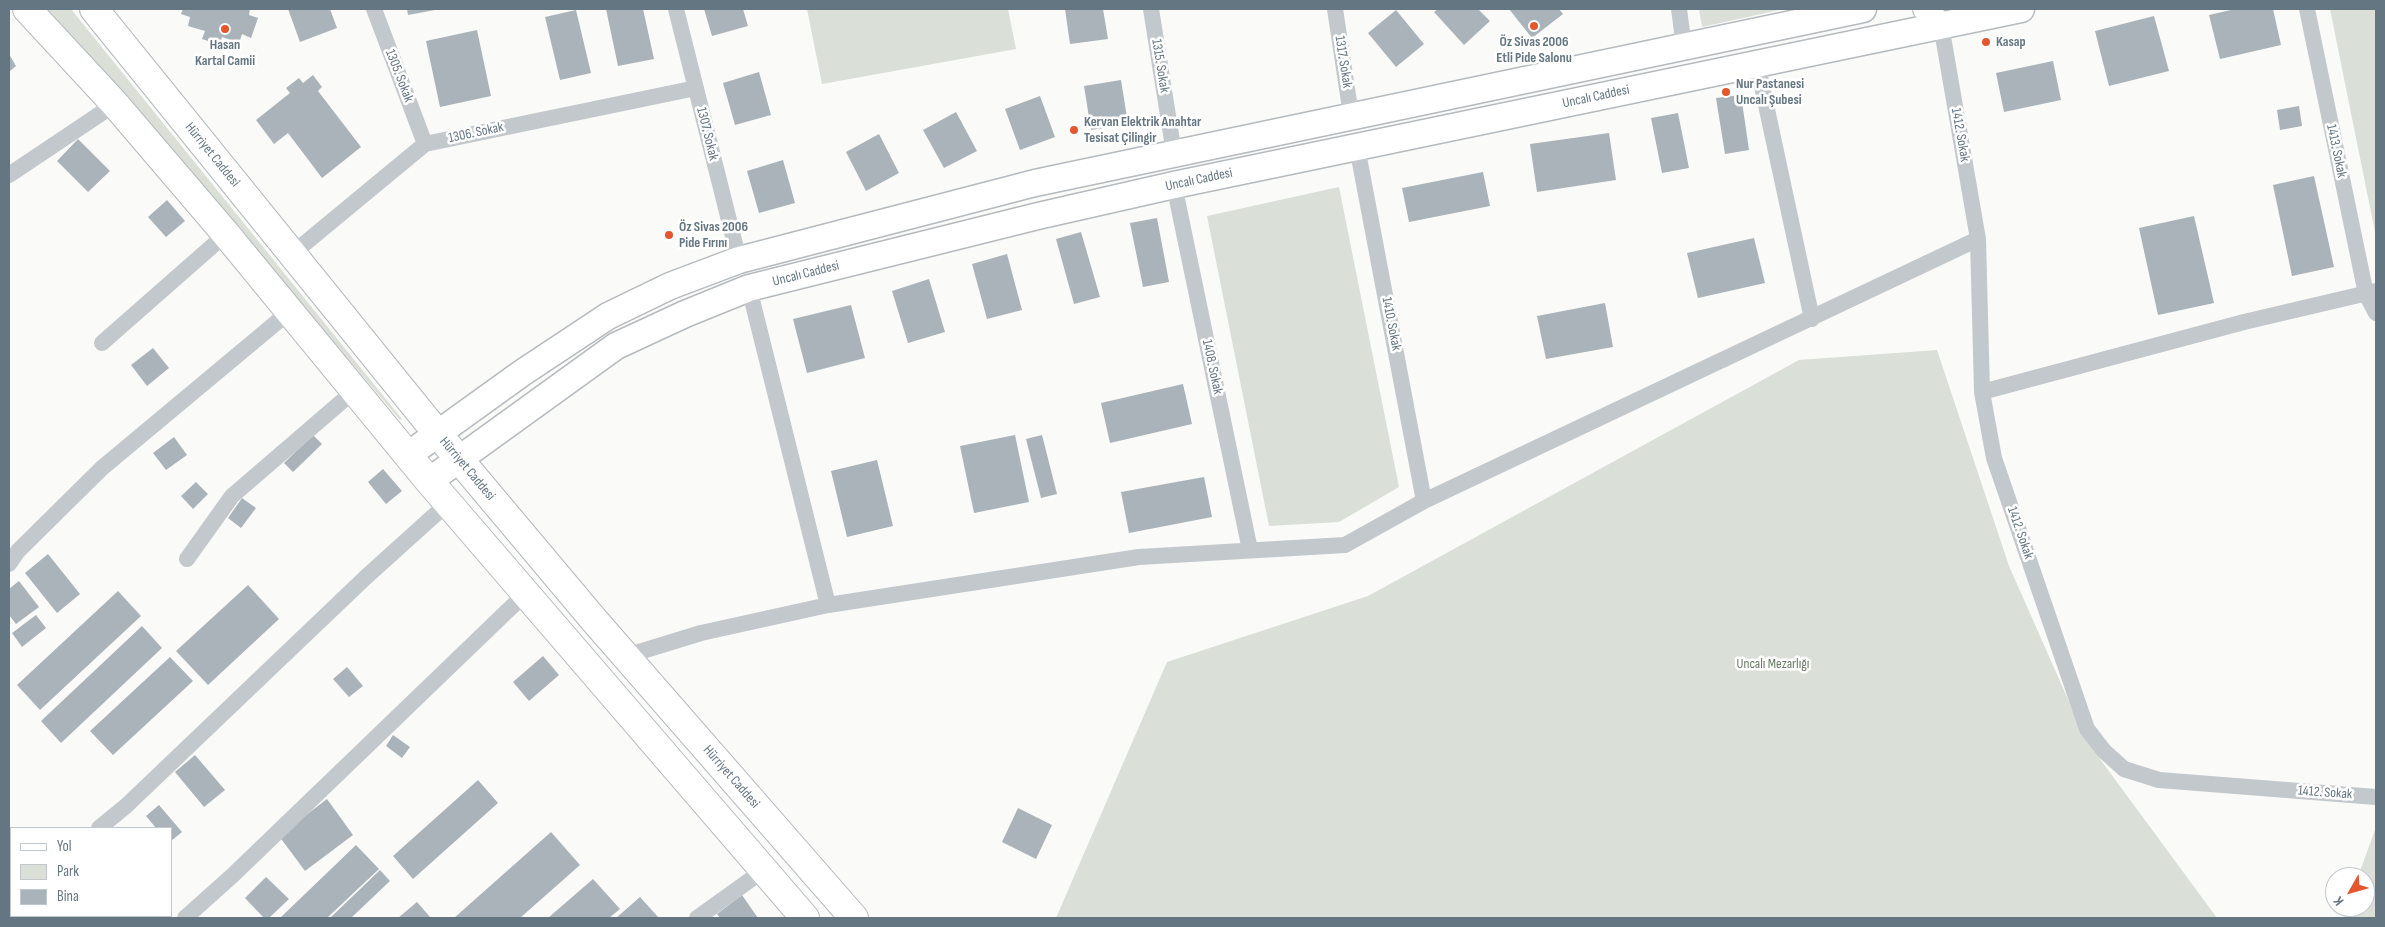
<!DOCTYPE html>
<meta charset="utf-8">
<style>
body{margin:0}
#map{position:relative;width:2385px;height:927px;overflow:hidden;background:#fafaf8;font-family:"Sofia Sans Condensed",sans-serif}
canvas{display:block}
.frame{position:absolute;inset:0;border:10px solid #657683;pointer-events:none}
.legend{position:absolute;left:10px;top:827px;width:162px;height:90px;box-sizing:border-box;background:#fff;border:1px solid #c1c8cd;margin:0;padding:6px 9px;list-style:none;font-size:15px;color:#657683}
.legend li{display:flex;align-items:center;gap:10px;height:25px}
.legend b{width:25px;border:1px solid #c1c8cd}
.north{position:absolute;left:2325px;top:867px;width:50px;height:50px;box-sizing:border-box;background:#fff;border:1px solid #c1c8cd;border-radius:50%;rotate:232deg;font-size:14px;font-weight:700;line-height:20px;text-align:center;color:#657683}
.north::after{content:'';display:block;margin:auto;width:18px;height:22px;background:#e4572e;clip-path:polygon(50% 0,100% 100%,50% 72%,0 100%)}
</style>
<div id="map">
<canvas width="2385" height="927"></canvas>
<div class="frame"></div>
<ul class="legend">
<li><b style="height:6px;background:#fff"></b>Yol</li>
<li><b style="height:14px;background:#dadfd7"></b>Park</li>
<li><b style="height:14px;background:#aab3b9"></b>Bina</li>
</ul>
<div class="north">K</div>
</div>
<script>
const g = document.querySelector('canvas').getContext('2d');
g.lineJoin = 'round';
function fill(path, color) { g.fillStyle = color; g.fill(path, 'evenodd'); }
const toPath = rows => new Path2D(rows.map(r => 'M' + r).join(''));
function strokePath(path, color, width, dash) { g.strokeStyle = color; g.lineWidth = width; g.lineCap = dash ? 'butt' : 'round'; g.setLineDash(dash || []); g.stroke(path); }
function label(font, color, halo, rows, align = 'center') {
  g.font = font + ' "Sofia Sans Condensed",sans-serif'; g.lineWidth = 5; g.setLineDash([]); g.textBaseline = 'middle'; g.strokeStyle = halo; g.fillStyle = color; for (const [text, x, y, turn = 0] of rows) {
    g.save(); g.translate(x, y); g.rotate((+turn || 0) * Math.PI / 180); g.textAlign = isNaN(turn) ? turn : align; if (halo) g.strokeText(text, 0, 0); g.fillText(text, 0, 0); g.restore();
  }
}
const green = toPath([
 [42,9,71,9,402,419,400,420,135,109],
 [807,9,1008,9,1016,49,822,84],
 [1699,9,1784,9,1702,27],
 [2330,9,2376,9,2376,237],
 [1339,187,1399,487,1339,522,1269,526,1207,216],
 [1937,350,2009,566,2086,740,2217,918,1056,918,1167,662,1368,596,1799,360],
 [2376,827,2376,918,2343,918,2347,907,2365,907,2365,877,2358,877]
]);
const building = toPath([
 [183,9,250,9,249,15,258,18,251,38,242,34,239,43,222,37,220,45,202,39,205,31,188,26,190,17,181,14],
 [288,9,330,9,337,28,300,42],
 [407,9,435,9,435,10,408,15],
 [606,9,643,9,654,59,618,66],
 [704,9,743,9,748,26,712,36],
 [1065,9,1103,9,1108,39,1070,44],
 [1438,9,1478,9,1490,21,1464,45,1434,12],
 [1509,9,1559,9,1563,14,1532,38],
 [2235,9,2273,9,2281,45,2220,59,2209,15],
 [576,10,591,73,560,80,545,17],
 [1396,10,1424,44,1396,67,1368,33],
 [2154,16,2169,71,2109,86,2095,31],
 [477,30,491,96,440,107,426,41],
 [9,54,16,66,9,72],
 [2053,61,2061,100,2004,112,1996,73],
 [759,72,771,115,735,125,723,83],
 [313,75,322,87,318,91,361,147,322,178,288,133,274,144,256,120,290,93,286,88,299,78,303,83],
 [1121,80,1128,124,1091,130,1084,86],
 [1741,95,1749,150,1725,154,1716,98],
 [1040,96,1055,137,1020,150,1005,109],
 [2299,106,2302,126,2280,130,2277,110],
 [956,112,977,151,944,168,923,130],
 [1678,113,1689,168,1662,173,1651,118],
 [1609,133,1616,180,1537,192,1530,144],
 [879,134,899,173,866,191,846,152],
 [78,139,110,171,88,192,57,161],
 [783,160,795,203,759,213,747,171],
 [1483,172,1490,206,1409,222,1402,188],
 [2314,176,2334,267,2292,276,2273,185],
 [167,200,185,221,166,237,148,217],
 [2194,216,2214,303,2158,315,2139,228],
 [1157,218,1169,282,1143,287,1130,223],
 [1081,232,1100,297,1074,304,1056,239],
 [1754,238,1765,283,1698,298,1687,253],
 [1007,254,1022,310,987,319,972,264],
 [929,279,945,332,908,343,892,291],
 [1605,303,1613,347,1546,359,1537,316],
 [851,305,865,358,807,373,793,319],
 [153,348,169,368,147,386,131,365],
 [1183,384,1192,424,1110,443,1101,403],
 [313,435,322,444,293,472,284,463],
 [1015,435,1029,502,974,513,960,446],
 [1042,435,1057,494,1041,498,1026,439],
 [174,437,187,455,166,470,153,453],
 [877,460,893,526,847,537,831,471],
 [383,469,402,491,386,504,368,482],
 [1204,477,1212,517,1129,533,1121,492],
 [196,482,208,494,193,509,181,496],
 [242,498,256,508,241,528,228,518],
 [48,554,80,594,57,613,25,573],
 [19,581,39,607,16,624,9,615,9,589],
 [248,585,279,619,208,685,176,651],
 [118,591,141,616,40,710,17,685],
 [36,615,46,628,22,647,12,633],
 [142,626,162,648,61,743,41,721],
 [543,656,559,675,529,701,513,682],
 [170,657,193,681,113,755,90,731],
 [347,667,363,686,349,697,333,679],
 [393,735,410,747,402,758,386,746],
 [195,755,225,790,204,807,175,772],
 [478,780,498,803,413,879,393,856],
 [327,799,353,835,305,871,279,836],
 [159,805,182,832,171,841,171,828,156,828,146,816],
 [1018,808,1052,825,1036,859,1002,842],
 [551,832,580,865,520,918,454,918],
 [356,845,379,869,327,918,280,918],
 [380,870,390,881,351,918,330,918],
 [266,877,289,899,269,918,264,918,245,898],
 [593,879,620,909,609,918,548,918],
 [742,895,758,918,720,918,717,914],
 [640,897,659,918,616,918],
 [417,902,431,918,398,918],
 [51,916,80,916,77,918,53,918]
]);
const street = toPath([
 [374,9,425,144],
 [676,9,739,260],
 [1151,9,1174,153],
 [1335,9,1351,115],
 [1679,9,1684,47],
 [2307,9,2366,294,2376,313],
 [1941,25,1978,239,1982,392,1994,458,2087,729,2104,751,2124,769,2159,780,2376,797],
 [1757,63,1812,319],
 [1357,147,1424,501],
 [9,175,115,104],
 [1174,185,1250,550],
 [292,254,425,144,696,88],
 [749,288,828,605],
 [102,343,226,234],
 [1982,392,2244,322,2376,291],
 [187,559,232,496,354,391],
 [9,564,18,551,102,468,289,312],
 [626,656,701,633,828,605,1139,557,1345,545,1424,501,1978,239],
 [99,828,126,806,366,577,448,503],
 [9,901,11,899],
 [185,918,233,875,526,593],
 [697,918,764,870]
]);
const secondary = toPath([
 [1925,9,1941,25]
]);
const primary = toPath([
 [408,455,522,373,608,316,670,286,739,260,1035,183,1863,9],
 [429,481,616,346,685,314,749,288,1038,216,1174,185,2021,9]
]);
const highway = toPath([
 [27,9,115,104,226,234,429,481,805,918],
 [94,9,437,433,594,620,854,918]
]);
const markers = [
 [1534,26,5,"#e4572e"],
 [225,29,5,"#e4572e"],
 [1986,42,5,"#e4572e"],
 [1726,92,5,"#e4572e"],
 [1074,130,5,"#e4572e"],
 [669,235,5,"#e4572e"]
];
const poiNames = [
 ["Öz Sivas 2006",1534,42,"center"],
 ["Etli Pide Salonu",1534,58,"center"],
 ["Kasap",1996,42],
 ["Hasan",225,45,"center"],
 ["Kartal Camii",225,61,"center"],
 ["Nur Pastanesi",1736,84],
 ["Uncalı Şubesi",1736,100],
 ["Kervan Elektrik Anahtar",1084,122],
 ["Tesisat Çilingir",1084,138],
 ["Öz Sivas 2006",679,227],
 ["Pide Fırını",679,243]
];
const streetNames = [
 ["1317. Sokak",1343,62,81],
 ["1315. Sokak",1160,66,81],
 ["1305. Sokak",399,76,69],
 ["Uncalı Caddesi",1596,97,-12],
 ["1306. Sokak",476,133,-12],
 ["1307. Sokak",707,134,76],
 ["1412. Sokak",1960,135,80],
 ["1413. Sokak",2336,151,78],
 ["Hürriyet Caddesi",212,155,51],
 ["Uncalı Caddesi",1199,180,-12],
 ["Uncalı Caddesi",806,274,-14],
 ["1410. Sokak",1391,324,79],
 ["1408. Sokak",1212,367,78],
 ["Hürriyet Caddesi",467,469,50],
 ["1412. Sokak",2020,533,71],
 ["Hürriyet Caddesi",731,777,49],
 ["1412. Sokak",2325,793,4]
];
const parkNames = [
 ["Uncalı Mezarlığı",1773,664]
];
fill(green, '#dadfd7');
fill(building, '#aab3b9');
strokePath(secondary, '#b3babf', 26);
strokePath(primary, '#b5babe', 29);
strokePath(highway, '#b4b9bd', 30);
strokePath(street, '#c3c8cc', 16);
strokePath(secondary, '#fff', 24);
strokePath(primary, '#fff', 26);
strokePath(highway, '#fff', 28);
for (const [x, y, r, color] of markers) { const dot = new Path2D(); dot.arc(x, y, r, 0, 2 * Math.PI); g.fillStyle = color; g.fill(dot); strokePath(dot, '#fff', 2); }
label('bold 14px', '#657683', '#fff', poiNames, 'left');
label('14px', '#657683', '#fff', streetNames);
label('14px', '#687a64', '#fff', parkNames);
</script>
